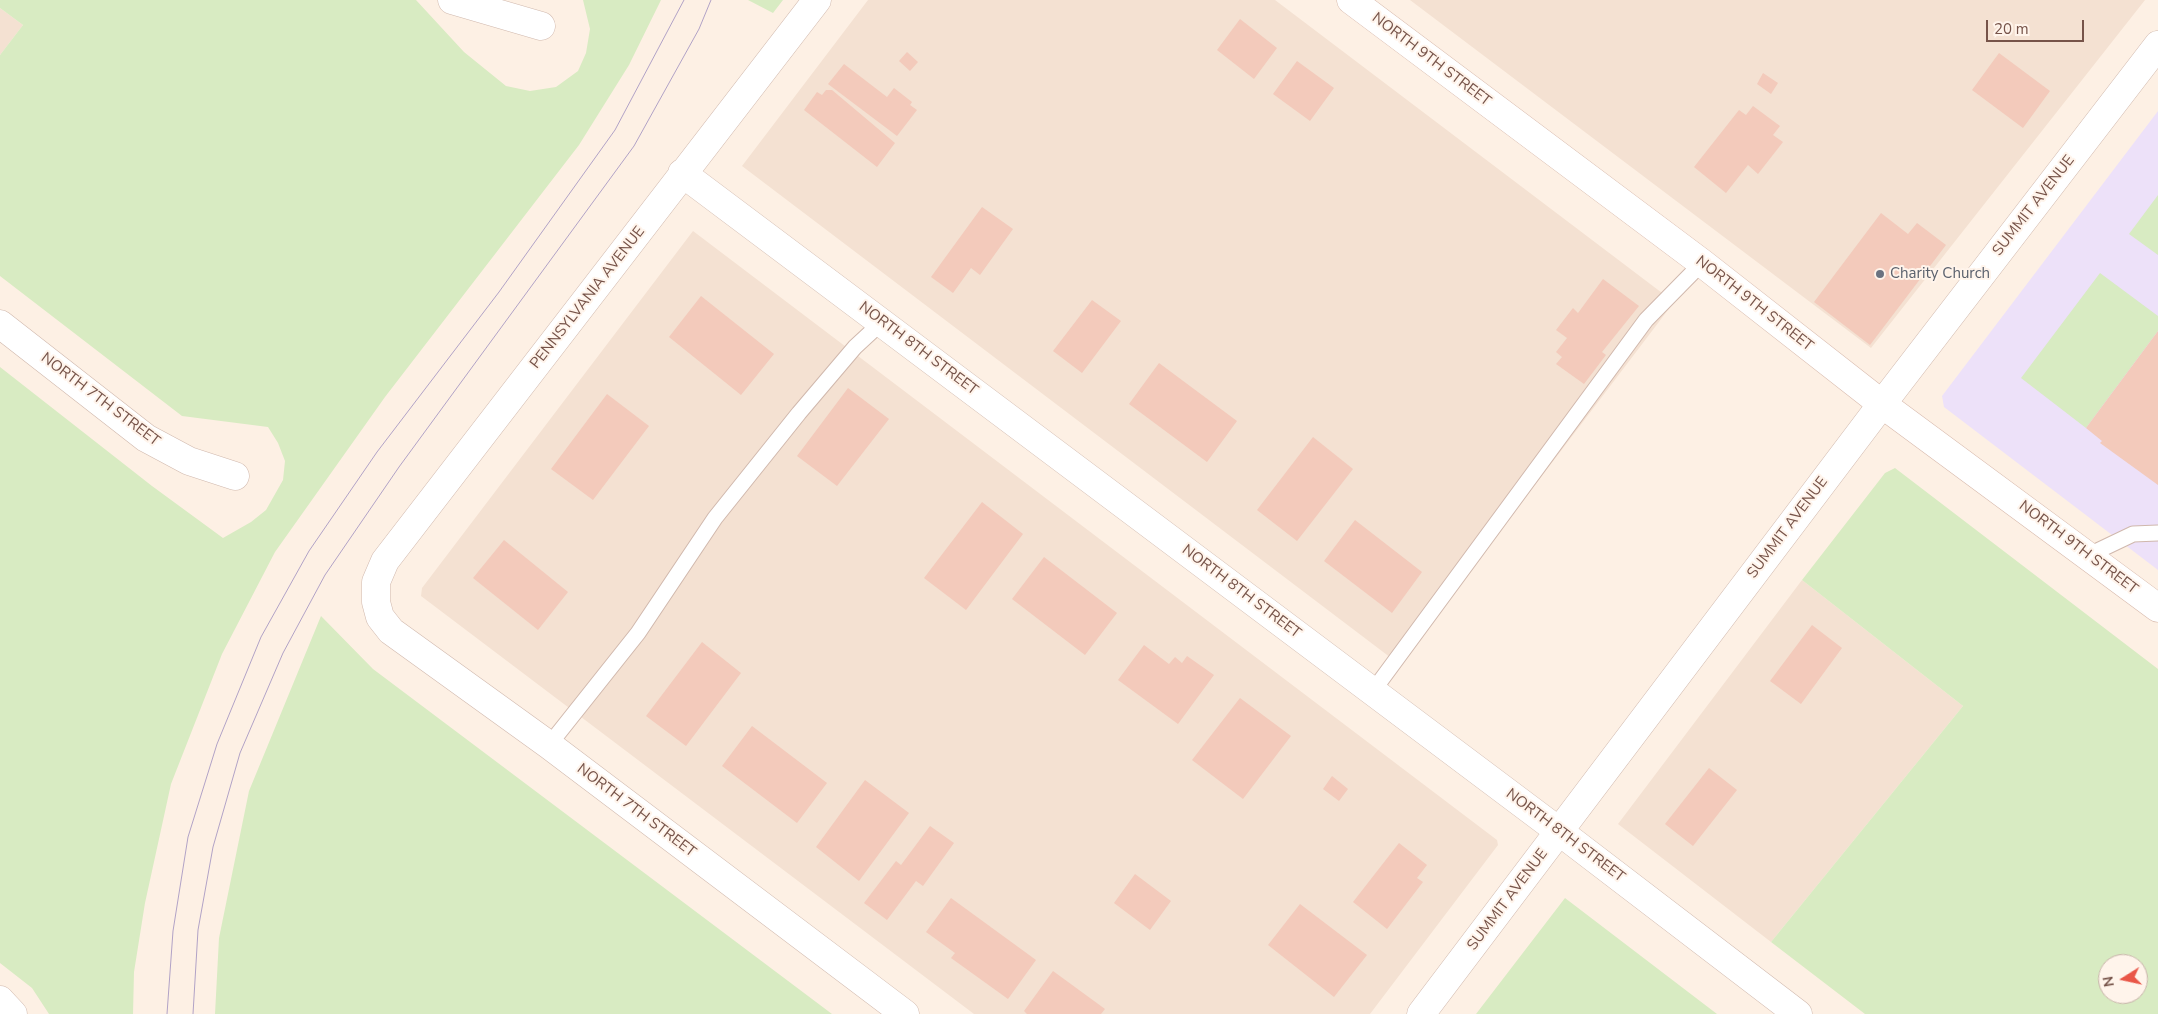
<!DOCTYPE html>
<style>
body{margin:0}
#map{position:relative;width:2158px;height:1014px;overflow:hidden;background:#fdf0e4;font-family:"Nunito Sans",sans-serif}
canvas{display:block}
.north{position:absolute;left:2098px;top:954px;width:50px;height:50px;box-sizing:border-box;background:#fff4eb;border:1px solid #c8b4aa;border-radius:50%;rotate:260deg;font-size:14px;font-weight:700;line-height:20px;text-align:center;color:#765349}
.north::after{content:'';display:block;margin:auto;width:18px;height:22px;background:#e95647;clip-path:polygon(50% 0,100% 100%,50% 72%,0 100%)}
.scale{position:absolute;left:1986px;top:20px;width:98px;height:22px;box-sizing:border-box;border:2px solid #765349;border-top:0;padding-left:6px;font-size:15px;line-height:18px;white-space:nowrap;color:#765349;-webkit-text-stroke:4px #fff4eb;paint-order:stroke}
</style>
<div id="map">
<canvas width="2158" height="1014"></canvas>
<div class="north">N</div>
<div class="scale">20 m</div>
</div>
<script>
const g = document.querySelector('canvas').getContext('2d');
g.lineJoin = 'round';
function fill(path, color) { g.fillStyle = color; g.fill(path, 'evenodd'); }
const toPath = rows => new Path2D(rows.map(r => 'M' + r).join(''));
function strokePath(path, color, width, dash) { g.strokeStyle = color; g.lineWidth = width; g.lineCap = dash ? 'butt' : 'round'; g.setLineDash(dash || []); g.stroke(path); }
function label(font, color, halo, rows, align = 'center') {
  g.font = font + ' "Nunito Sans",sans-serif'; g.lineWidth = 4; g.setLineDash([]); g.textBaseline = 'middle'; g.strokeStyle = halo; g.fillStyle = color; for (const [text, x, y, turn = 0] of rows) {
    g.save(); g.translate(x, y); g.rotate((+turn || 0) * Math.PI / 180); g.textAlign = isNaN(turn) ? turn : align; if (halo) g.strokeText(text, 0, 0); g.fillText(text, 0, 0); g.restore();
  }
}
const residential = toPath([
 [868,0,1275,0,1674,302,1399,664,742,166],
 [1410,0,2145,0,1871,348],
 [0,8,23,25,0,55],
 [693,231,1497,840,1498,845,1370,1014,974,1014,421,596,422,588],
 [1802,580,1963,706,1771,942,1618,824]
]);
const education = toPath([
 [2158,111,2158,570,1944,407,1942,396]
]);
const green = toPath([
 [0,0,416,0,464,52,506,86,530,91,556,87,578,71,586,53,590,29,583,0,661,0,629,65,579,145,385,397,275,552,222,654,171,784,145,903,134,972,133,1014,49,1014,32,988,0,963,0,367,152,486,223,538,251,522,266,510,283,480,285,461,278,443,268,427,182,416,0,276,0,55,23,25,0,8],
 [748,0,783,0,773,13],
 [2158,195,2158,255,2129,234],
 [2100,273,2158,316,2158,331,2086,428,2021,378],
 [1895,468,2158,669,2158,1014,1865,1014,1771,942,1963,706,1802,580,1885,473],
 [2108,964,2138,964,2138,994,2108,994],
 [321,616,373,669,832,1014,215,1014,219,938,249,791],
 [1565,898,1717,1014,1476,1014]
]);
const building = toPath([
 [1240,19,1277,48,1254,79,1217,50],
 [907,52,918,62,910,71,899,61],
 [1999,53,2050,91,2023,128,1972,90],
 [1297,61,1334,88,1310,121,1273,94],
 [844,64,887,97,894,88,912,102,910,105,917,110,897,136,828,84],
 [1763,73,1778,83,1771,94,1757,84],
 [826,90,832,90,895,143,877,167,804,110,817,92,822,95],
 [1753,106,1780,126,1773,135,1783,142,1758,174,1748,165,1726,193,1694,167,1739,110,1746,115],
 [982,207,1013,229,980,275,971,268,953,293,931,277],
 [1881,213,1908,234,1917,223,1946,245,1870,345,1814,302],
 [1603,279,1639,306,1602,352,1606,355,1584,384,1556,364,1562,357,1556,352,1567,338,1556,330,1573,308,1578,313],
 [701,296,774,354,741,395,669,337],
 [1092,300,1121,321,1082,373,1053,351],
 [2158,331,2158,485,2100,443,2102,441,2086,428],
 [1159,363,1237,421,1207,462,1129,404],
 [848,388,889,419,837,486,797,456],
 [607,394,649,426,593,500,551,469],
 [1313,437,1353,469,1297,541,1257,510],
 [982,502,1023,534,966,610,924,578],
 [1355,520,1422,572,1392,613,1324,561],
 [504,540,568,592,538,630,473,578],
 [1044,557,1117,613,1085,655,1012,599],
 [1812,625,1842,648,1801,704,1770,681],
 [702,642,741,673,686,746,646,716],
 [1144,645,1169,664,1175,657,1182,663,1187,656,1214,675,1178,724,1118,680],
 [1240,698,1291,736,1243,799,1192,760],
 [752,726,827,783,797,823,722,766],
 [1709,768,1737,790,1693,846,1665,824],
 [1332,776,1348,789,1339,801,1323,789],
 [865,780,909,813,859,881,816,847],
 [930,826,954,843,923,886,916,881,887,920,864,903,896,861,901,865],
 [1399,843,1427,865,1417,878,1423,882,1387,929,1353,902],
 [1135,874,1171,901,1150,930,1114,903],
 [951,898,1036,960,1008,999,951,958,955,953,926,932],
 [1300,904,1367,955,1334,997,1268,945],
 [1053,971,1105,1009,1101,1014,1027,1014,1024,1011]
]);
const lane = toPath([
 [2089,555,2133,534,2158,533],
 [1373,691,1646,320,1702,263],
 [549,745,638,633,715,518,799,413,855,347,882,322]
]);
const street = toPath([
 [452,0,541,26],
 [817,0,385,561,376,582,376,602,380,617,391,631,549,745,905,1014],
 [682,173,1560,832,1798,1014],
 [0,324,146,438,189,461,235,476],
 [0,1000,13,1014],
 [1421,1014,1882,404,2158,45]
]);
const secondary = toPath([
 [1351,0,1702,263,1882,404,2158,608]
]);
const tram = toPath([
 [167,1014,173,931,188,837,217,744,261,637,309,551,377,452,499,292,615,130,684,0],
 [193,1014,198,930,213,847,240,753,283,653,325,575,399,467,634,146,699,29,711,0]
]);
const markers = [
 [1880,274,5,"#6b7280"]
];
const streetNames = [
 ["NORTH 9TH STREET",1431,60,37],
 ["SUMMIT AVENUE",2034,206,-52],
 ["PENNSYLVANIA AVENUE",588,298,-52],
 ["NORTH 9TH STREET",1754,304,38],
 ["NORTH 8TH STREET",918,349,37],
 ["NORTH 7TH STREET",100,400,37],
 ["SUMMIT AVENUE",1788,528,-53],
 ["NORTH 9TH STREET",2078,548,37],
 ["NORTH 8TH STREET",1241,592,37],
 ["NORTH 7TH STREET",636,811,37],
 ["NORTH 8TH STREET",1565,836,37],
 ["SUMMIT AVENUE",1508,900,-53]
];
const worshipNames = [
 ["Charity Church",1890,274]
];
fill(residential, '#f4e1d2');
fill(education, '#ede1f9');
fill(green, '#d8ebc2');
fill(building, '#f3cabb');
strokePath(lane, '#d0b8ad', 17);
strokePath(street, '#d0b8ad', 29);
strokePath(secondary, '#d7b9ac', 29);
strokePath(lane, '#fff', 15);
strokePath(street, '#fff', 28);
strokePath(secondary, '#fff', 28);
strokePath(tram, '#b1a2c6', 1);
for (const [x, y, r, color] of markers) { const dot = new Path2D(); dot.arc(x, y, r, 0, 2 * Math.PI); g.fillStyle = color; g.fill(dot); strokePath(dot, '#fff4eb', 2); }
label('15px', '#765349', '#fff4eb', streetNames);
label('15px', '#5b616d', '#fff4eb', worshipNames, 'left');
</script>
